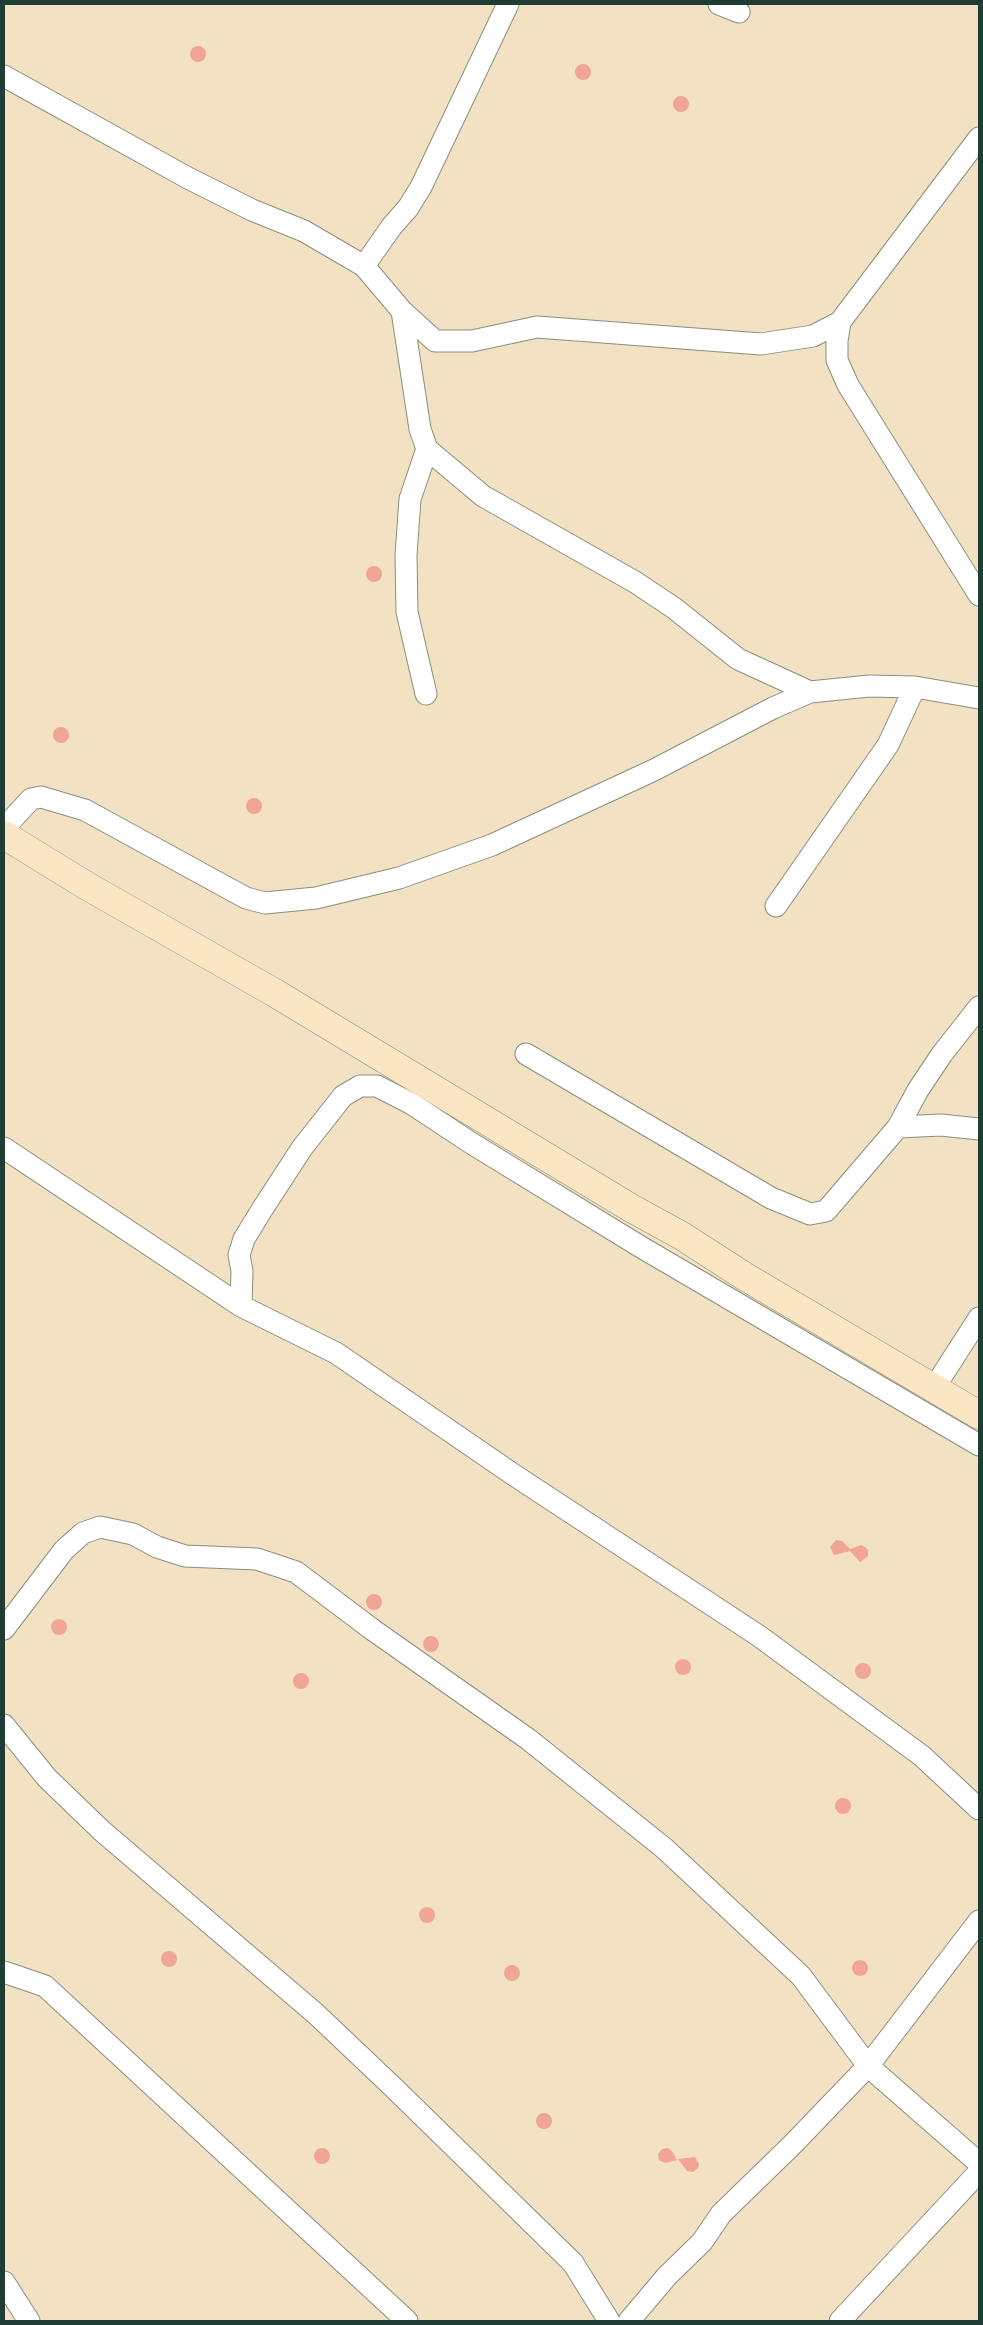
<!DOCTYPE html>
<style>
body{margin:0}
#map{position:relative;width:983px;height:2325px;overflow:hidden;background:#f3e1c4;font-family:"Gentium Book Plus",serif}
canvas{display:block}
.frame{position:absolute;inset:0;border:5px solid #1f3d34;pointer-events:none}
</style>
<div id="map">
<canvas width="983" height="2325"></canvas>
<div class="frame"></div>
</div>
<script>
const g = document.querySelector('canvas').getContext('2d');
g.lineJoin = 'round';
function fill(path, color) { g.fillStyle = color; g.fill(path, 'evenodd'); }
const toPath = rows => new Path2D(rows.map(r => 'M' + r).join(''));
function strokePath(path, color, width, dash) { g.strokeStyle = color; g.lineWidth = width; g.lineCap = dash ? 'butt' : 'round'; g.setLineDash(dash || []); g.stroke(path); }
const building = toPath([
 '190 54a8 8 0 1 1 16 0a8 8 0 1 1-16 0Z',
 '575 72a8 8 0 1 1 16 0a8 8 0 1 1-16 0Z',
 '673 104a8 8 0 1 1 16 0a8 8 0 1 1-16 0Z',
 '366 574a8 8 0 1 1 16 0a8 8 0 1 1-16 0Z',
 '53 735a8 8 0 1 1 16 0a8 8 0 1 1-16 0Z',
 '246 806a8 8 0 1 1 16 0a8 8 0 1 1-16 0Z',
 [836,1540,842,1541,850,1549,861,1545,865,1547,868,1550,868,1556,860,1562,850,1551,834,1555,830,1547],
 '366 1602a8 8 0 1 1 16 0a8 8 0 1 1-16 0Z',
 '51 1627a8 8 0 1 1 16 0a8 8 0 1 1-16 0Z',
 '423 1644a8 8 0 1 1 16 0a8 8 0 1 1-16 0Z',
 '675 1667a8 8 0 1 1 16 0a8 8 0 1 1-16 0Z',
 '855 1671a8 8 0 1 1 16 0a8 8 0 1 1-16 0Z',
 '293 1681a8 8 0 1 1 16 0a8 8 0 1 1-16 0Z',
 '835 1806a8 8 0 1 1 16 0a8 8 0 1 1-16 0Z',
 '419 1915a8 8 0 1 1 16 0a8 8 0 1 1-16 0Z',
 '161 1959a8 8 0 1 1 16 0a8 8 0 1 1-16 0Z',
 '852 1968a8 8 0 1 1 16 0a8 8 0 1 1-16 0Z',
 '504 1973a8 8 0 1 1 16 0a8 8 0 1 1-16 0Z',
 '536 2121a8 8 0 1 1 16 0a8 8 0 1 1-16 0Z',
 [668,2148,672,2151,677,2160,665,2163,659,2160,658,2154,662,2149],
 '314 2156a8 8 0 1 1 16 0a8 8 0 1 1-16 0Z',
 [695,2157,699,2164,698,2168,693,2172,687,2171,678,2159]
]);
const street = toPath([
 [719,4,739,12],
 [4,76,188,178,252,210,304,231,364,266,402,311,420,429,427,449,483,496,635,582,674,608,738,659,810,692,869,686,915,687,979,698],
 [979,138,840,322,837,341,837,360,848,385,979,595],
 [364,266,392,226,408,208,421,187,508,4],
 [402,311,435,341,472,341,537,327,761,344,813,336,840,322],
 [426,694,407,612,406,555,410,499,427,449],
 [4,828,31,799,41,797,85,810,246,898,265,903,316,898,399,878,492,845,654,770,773,708,810,692],
 [776,906,888,745,915,687],
 [526,1054,771,1198,810,1214,826,1211,898,1127,918,1090,942,1054,979,1007],
 [898,1127,941,1125,979,1129],
 [4,1148,241,1306],
 [934,1388,979,1318],
 [979,1445,641,1247,471,1143,412,1104,377,1086,360,1086,343,1096,302,1148,263,1208,244,1239,239,1255,242,1271,241,1306,336,1353,514,1475,759,1636,922,1756,979,1809],
 [4,1629,64,1550,83,1533,100,1527,133,1534,157,1547,185,1556,257,1559,296,1572,373,1630,528,1739,664,1848,801,1976,868,2066,979,2163],
 [4,1725,47,1778,102,1831,316,2014,394,2088,573,2263,609,2321],
 [4,1972,45,1986,407,2321],
 [4,2282,29,2321],
 [629,2321,667,2276,702,2242,721,2214,793,2144,868,2066,979,1921],
 [840,2321,979,2172]
]);
const secondary = toPath([
 [4,835,87,886,275,993,631,1208,682,1236,744,1276,979,1415]
]);
fill(building, '#f1a594');
strokePath(street, '#898f7c', 23);
strokePath(secondary, '#898f7c', 29);
strokePath(street, '#fff', 21);
strokePath(secondary, '#fbe6c4', 28);
</script>
